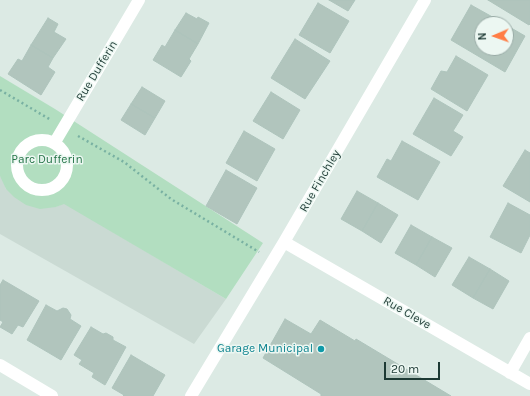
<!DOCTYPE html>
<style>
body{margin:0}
#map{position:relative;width:530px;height:396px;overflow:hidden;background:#dceae4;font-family:Karla,sans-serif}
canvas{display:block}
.north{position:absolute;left:474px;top:16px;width:40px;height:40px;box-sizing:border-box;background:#ecf7f2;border:1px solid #99aba6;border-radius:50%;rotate:268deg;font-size:11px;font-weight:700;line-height:16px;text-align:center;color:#1d3a34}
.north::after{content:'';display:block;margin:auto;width:14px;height:18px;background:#ff7d45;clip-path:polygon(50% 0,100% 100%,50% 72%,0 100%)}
.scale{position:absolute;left:384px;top:362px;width:56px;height:18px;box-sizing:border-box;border:2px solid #1d3a34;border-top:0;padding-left:5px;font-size:12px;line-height:14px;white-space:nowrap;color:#1d3a34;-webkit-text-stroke:3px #ecf7f2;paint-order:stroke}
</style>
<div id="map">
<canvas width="530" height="396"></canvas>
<div class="north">N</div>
<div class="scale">20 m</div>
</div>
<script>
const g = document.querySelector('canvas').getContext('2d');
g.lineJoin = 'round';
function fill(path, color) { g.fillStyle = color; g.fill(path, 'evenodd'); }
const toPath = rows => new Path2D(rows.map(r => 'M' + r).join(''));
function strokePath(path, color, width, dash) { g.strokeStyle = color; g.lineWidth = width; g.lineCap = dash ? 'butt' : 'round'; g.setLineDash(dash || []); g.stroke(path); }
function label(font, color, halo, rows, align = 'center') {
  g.font = font + ' Karla,sans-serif'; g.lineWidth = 3; g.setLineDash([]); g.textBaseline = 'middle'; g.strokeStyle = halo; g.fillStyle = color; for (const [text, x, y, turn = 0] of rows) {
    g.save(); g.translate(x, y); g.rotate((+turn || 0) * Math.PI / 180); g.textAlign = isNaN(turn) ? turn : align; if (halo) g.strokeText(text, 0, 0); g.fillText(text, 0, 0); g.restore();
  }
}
const built = toPath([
 [0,176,2,177,6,189,56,207,64,203,226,299,194,344,0,234]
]);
const green = toPath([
 [0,76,55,109,263,243,226,299,64,204,56,207,40,209,26,205,14,197,6,189,0,176]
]);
const building = toPath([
 [329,0,355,0,348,11,329,0],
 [488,0,530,0,530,24,529,25,488,0],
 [318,3,349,21,330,53,299,35,318,3],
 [471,5,505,24,482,24,482,48,506,48,506,25,525,36,505,72,451,40,471,5],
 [186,13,197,19,198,17,209,23,198,44,175,30,186,13],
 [48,18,58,24,54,32,66,39,53,58,31,45,48,18],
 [175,30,198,44,189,59,191,61,181,77,153,60,162,45,165,47,175,30],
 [295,39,330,61,305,99,271,78,295,39],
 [31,45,53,58,48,67,55,72,41,95,8,74,18,59,22,61,31,45],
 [456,56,488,75,467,111,431,89,441,71,447,72,456,56],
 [142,87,165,101,155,118,131,104,142,87],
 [271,92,300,110,283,139,253,121,271,92],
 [434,98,463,115,453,131,463,137,451,156,413,134,434,98],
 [131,104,155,118,145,135,121,120,131,104],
 [244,131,275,149,257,181,226,163,244,131],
 [402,141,440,162,418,200,377,177,387,159,391,161,402,141],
 [525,150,530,153,530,202,503,186,525,150],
 [226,170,257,188,237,224,206,206,226,170],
 [357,191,378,203,362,231,341,219,357,191],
 [378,203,398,215,381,243,362,231,378,203],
 [508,203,530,215,530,235,521,253,490,237,508,203],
 [411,225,432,237,416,265,395,253,411,225],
 [432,237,452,248,435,277,416,265,432,237],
 [469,257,490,269,473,298,452,285,469,257],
 [490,269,509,281,493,309,473,298,490,269],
 [3,280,39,301,23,327,18,325,12,334,0,327,3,322,0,320,0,285,3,280],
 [46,305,57,311,63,308,67,309,71,315,70,319,81,326,61,360,27,340,46,305],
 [285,319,311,334,320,320,355,341,356,339,451,396,321,396,321,394,263,358,285,319],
 [91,327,103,334,106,333,113,337,113,340,126,347,105,385,92,377,94,373,79,364,82,360,74,355,91,327],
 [131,355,165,375,153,396,123,396,124,395,112,388,131,355]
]);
const path = toPath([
 [0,90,51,120],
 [78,136,124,162,171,199,259,252]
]);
const minor = toPath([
 '17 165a25 25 0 1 1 50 0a25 25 0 1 1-50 0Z',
 [55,142,139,0],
 [284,242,530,384],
 [0,365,52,396],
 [510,373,530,338],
 [191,396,284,242,425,0]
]);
const markers = [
 [321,349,4,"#0f9aa8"]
];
const streetNames = [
 ["Rue Dufferin",97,71,-59],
 ["Rue Finchley",320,181,-60],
 ["Rue Cleve",407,313,30]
];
const parkNames = [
 ["Parc Dufferin",47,160]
];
const cultureNames = [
 ["Garage Municipal",313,349]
];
fill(built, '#cadad3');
fill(green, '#b2dec0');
fill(building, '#b1c5bd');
strokePath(building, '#aec4bc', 1);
strokePath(path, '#79b1a2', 2.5, [2, 3]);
strokePath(minor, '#fff', 12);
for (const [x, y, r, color] of markers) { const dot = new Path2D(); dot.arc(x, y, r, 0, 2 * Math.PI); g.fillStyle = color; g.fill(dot); strokePath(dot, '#ecf7f2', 1.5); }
label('12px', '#1d3a34', '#ecf7f2', streetNames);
label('12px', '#247447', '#ecf7f2', parkNames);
label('12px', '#0d838f', '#ecf7f2', cultureNames, 'right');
</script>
